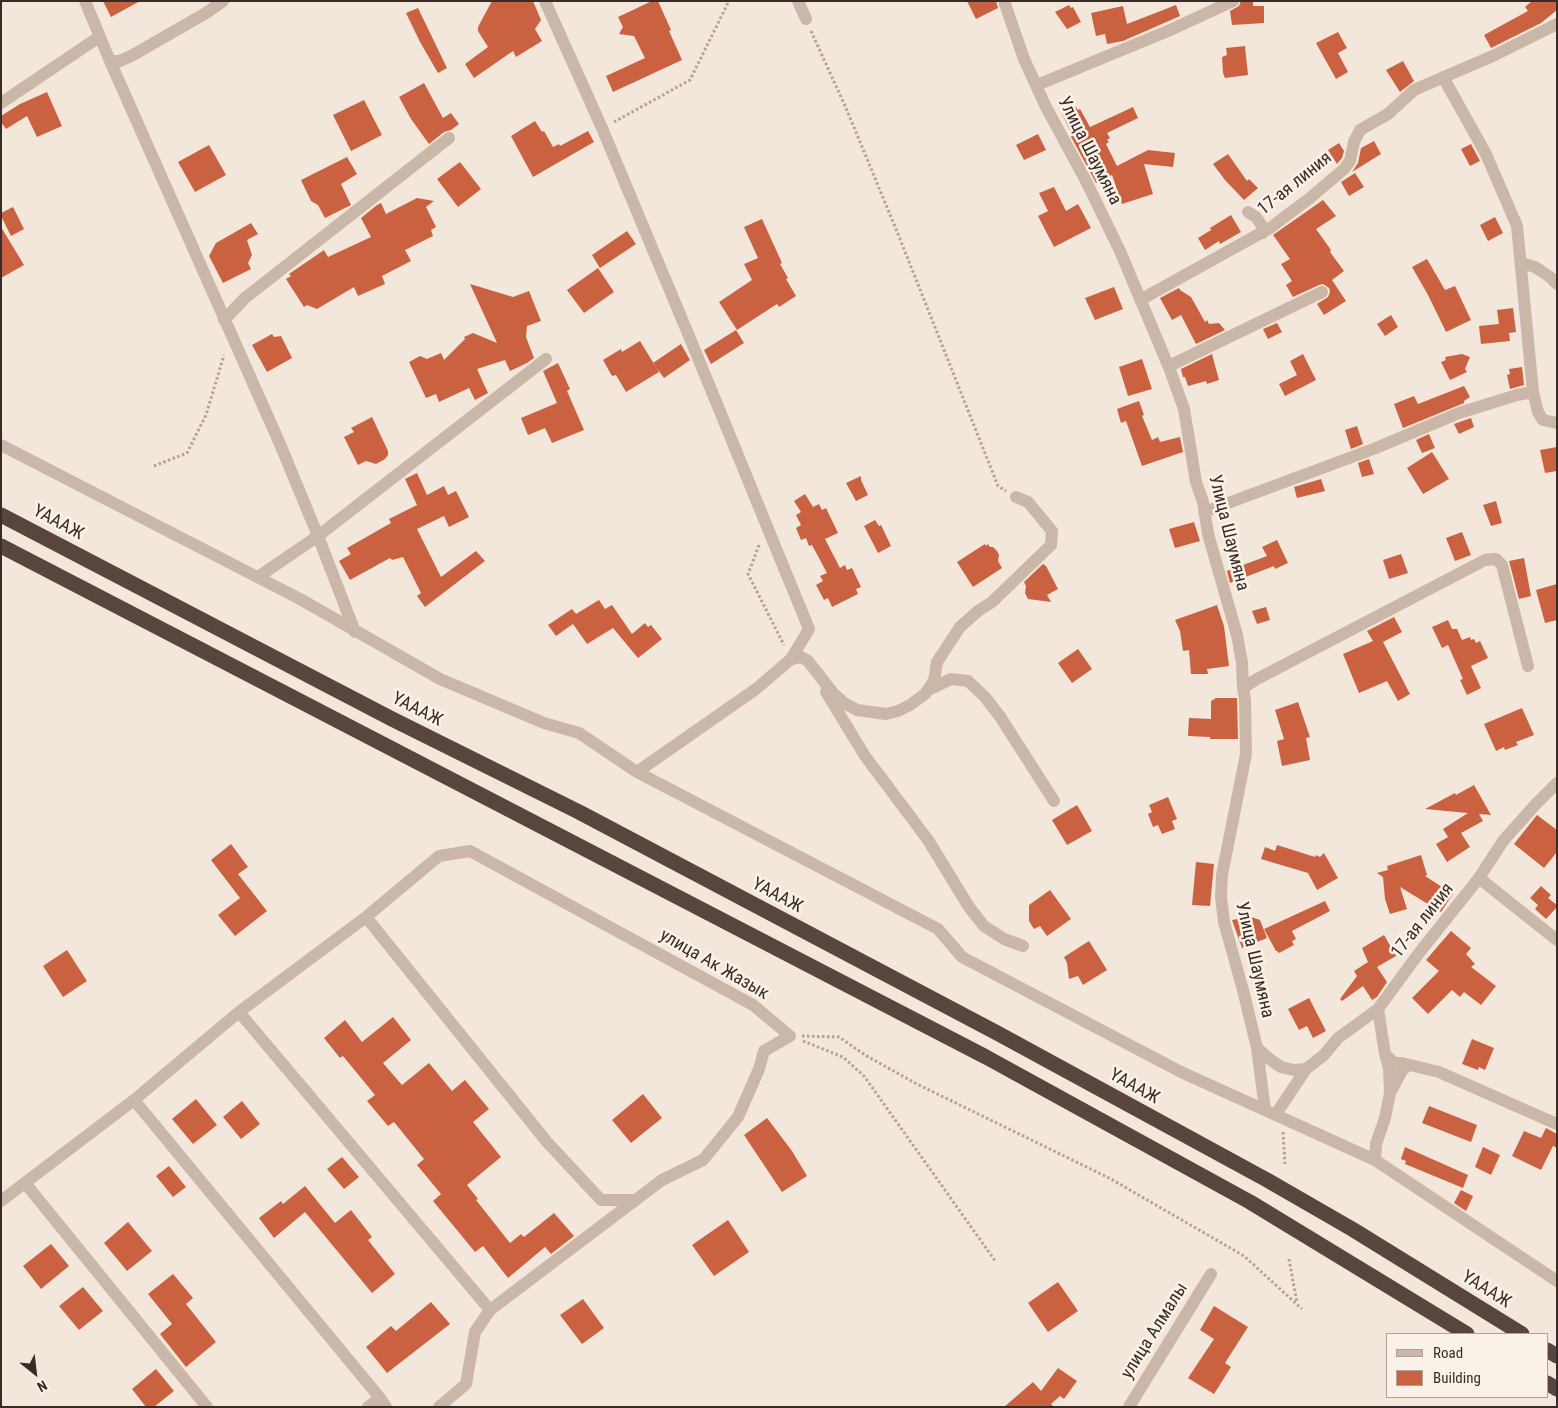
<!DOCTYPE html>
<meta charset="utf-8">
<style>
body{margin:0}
#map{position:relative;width:1558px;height:1408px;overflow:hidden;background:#f3e7db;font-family:"Roboto Condensed",sans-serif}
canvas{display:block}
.frame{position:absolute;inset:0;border:2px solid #372c28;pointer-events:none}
.legend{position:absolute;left:1386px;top:1333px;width:162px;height:65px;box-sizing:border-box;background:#faf2e8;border:1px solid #aca39b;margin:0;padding:6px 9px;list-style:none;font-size:15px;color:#372c28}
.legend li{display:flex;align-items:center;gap:10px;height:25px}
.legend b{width:25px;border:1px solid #aca39b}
.north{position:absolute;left:10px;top:1348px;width:50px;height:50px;-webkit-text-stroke:4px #faf2e8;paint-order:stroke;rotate:151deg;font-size:14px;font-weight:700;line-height:20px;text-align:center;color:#372c28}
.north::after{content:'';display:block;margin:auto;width:18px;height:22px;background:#372c28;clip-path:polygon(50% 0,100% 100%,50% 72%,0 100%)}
</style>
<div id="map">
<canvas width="1558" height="1408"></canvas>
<div class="frame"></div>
<ul class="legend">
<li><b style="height:6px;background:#cbb7a7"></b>Road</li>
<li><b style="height:14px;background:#ca6242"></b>Building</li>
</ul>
<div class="north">N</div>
</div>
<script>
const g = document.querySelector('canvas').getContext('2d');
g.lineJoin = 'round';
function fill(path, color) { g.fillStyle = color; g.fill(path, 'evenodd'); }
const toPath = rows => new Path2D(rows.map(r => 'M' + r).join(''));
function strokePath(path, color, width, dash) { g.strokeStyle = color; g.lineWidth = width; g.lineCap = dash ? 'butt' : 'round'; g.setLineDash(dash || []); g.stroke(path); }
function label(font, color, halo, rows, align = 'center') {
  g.font = font + ' "Roboto Condensed",sans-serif'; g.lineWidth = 5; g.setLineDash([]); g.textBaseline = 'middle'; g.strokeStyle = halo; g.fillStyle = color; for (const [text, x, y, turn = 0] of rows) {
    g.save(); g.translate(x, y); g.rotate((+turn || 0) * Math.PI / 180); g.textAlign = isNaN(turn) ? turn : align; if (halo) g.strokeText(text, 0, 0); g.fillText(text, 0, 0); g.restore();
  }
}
const building = toPath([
 [103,1,140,1,111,17],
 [492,1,533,1,541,20,535,29,542,41,516,57,513,51,474,78,465,64,488,47,478,31,478,27],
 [652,1,658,1,671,30,669,31,682,60,613,92,606,76,645,58,634,36,619,34,623,27,618,17],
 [967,1,996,1,998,8,976,19],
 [1241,1,1253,1,1253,6,1264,6,1264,23,1232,25,1230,11,1239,6],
 [1532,1,1557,1,1557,10,1541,23,1491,48,1484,35,1528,11,1525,7],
 [1069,5,1071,8,1073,7,1081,22,1067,29,1055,12],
 [1176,5,1180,16,1123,41,1107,44,1105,34,1096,36,1091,13,1123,6,1127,24],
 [418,8,447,68,438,73,420,42,406,13],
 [1338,32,1347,48,1338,53,1348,72,1336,79,1316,43],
 [1245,46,1248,75,1225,78,1223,73,1222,57,1227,55,1226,48],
 [1403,61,1414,81,1400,92,1386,70],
 [424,83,443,118,451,113,459,124,451,130,444,132,429,144,411,119,399,97],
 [47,92,62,126,37,137,27,116,6,129,1,122,1,116,20,104],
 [364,100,382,135,351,151,333,115],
 [1076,107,1078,110,1080,109,1090,127,1133,107,1138,118,1107,133,1110,138,1107,140,1109,142,1106,144,1117,166,1148,150,1175,153,1173,167,1144,164,1153,194,1122,204,1112,175,1096,183,1070,135,1072,134,1062,114],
 [535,121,542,132,544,131,553,147,559,144,560,146,588,131,594,142,533,177,511,136],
 [1038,134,1046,150,1024,160,1016,145],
 [1374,141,1381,154,1352,172,1358,163,1361,148],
 [1339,143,1344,151,1342,158,1337,164,1328,150],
 [1471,144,1480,161,1470,166,1461,149],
 [209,145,226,175,195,192,178,162],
 [1228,154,1247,181,1249,179,1258,188,1244,200,1225,180,1213,164],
 [347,157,357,174,341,184,351,205,325,218,318,205,311,201,301,180],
 [460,162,481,189,458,207,437,179],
 [1355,173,1364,187,1349,196,1341,182],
 [1054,187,1066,211,1078,204,1091,228,1054,247,1038,216,1048,211,1039,193],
 [417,198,434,201,426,207,436,227,431,230,433,236,405,250,411,261,382,276,385,284,358,296,354,287,317,309,307,305,304,307,286,279,291,276,289,274,324,250,328,257,371,237,361,218,377,205,381,203,386,214],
 [1323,200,1336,216,1316,229,1331,250,1330,252,1344,271,1332,280,1346,301,1324,315,1317,304,1328,297,1330,292,1329,288,1323,284,1319,285,1293,297,1286,285,1292,281,1281,264,1290,259,1273,235],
 [13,207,24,229,11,236,1,216,1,213],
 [1231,215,1241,232,1220,244,1219,241,1205,250,1198,238,1211,230,1210,228],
 [1495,217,1503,233,1488,241,1480,225],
 [762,219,782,263,780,264,788,278,786,279,796,296,779,307,777,304,737,330,719,302,752,280,744,264,758,258,744,227],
 [251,223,258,234,247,240,252,255,248,263,251,269,223,283,209,256,216,243],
 [1,227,24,265,1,278],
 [627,231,636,244,600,268,592,255],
 [1427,259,1445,290,1455,286,1471,320,1446,332,1428,295,1412,267],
 [598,268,614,292,584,313,567,290],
 [470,284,513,297,529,291,541,321,527,326,526,337,534,358,527,363,510,371,505,360,477,369,488,393,475,400,469,388,439,402,436,394,426,398,409,362,420,356,427,359,441,353,444,360,465,339,464,337,473,333,497,343],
 [1114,287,1123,309,1095,320,1085,298],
 [1179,288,1180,290,1191,297,1205,322,1207,320,1209,324,1219,323,1225,330,1196,344,1181,315,1172,320,1160,298],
 [1513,308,1516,332,1509,333,1510,341,1481,344,1479,326,1499,324,1497,310],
 [1391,315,1398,327,1385,336,1377,324],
 [1277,323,1282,332,1268,339,1263,329],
 [736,330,744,343,711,364,704,350],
 [272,334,274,337,281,336,292,358,267,372,252,345],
 [640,341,659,372,626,392,616,375,612,376,603,360,621,349,622,352],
 [681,344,690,360,664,378,653,363],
 [1212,354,1219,380,1207,384,1206,381,1188,386,1185,377,1183,377,1181,369],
 [1303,354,1316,380,1285,396,1279,384,1297,375,1290,361],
 [1462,354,1470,357,1465,369,1467,372,1450,380,1441,362,1446,360,1445,357],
 [1142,359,1152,389,1128,396,1119,367],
 [558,363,570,389,567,391,584,430,552,443,545,428,528,435,521,418,557,403,543,371],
 [1522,367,1524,385,1510,389,1507,375,1510,374,1509,369],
 [1464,386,1470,397,1464,401,1464,403,1403,428,1394,404,1414,396,1418,404],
 [1139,401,1144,415,1142,416,1152,440,1158,437,1160,442,1180,437,1183,452,1142,466,1126,421,1121,423,1117,409],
 [372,417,388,451,388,455,385,459,376,464,366,461,358,465,344,437,354,432,351,428],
 [1471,418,1474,427,1459,434,1454,424],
 [1357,426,1363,444,1351,449,1345,430],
 [1429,434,1435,448,1422,453,1416,440],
 [1557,447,1557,471,1545,473,1540,450],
 [1432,452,1449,479,1423,494,1407,468],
 [1369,459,1374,474,1362,477,1358,463],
 [417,473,427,495,444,486,448,495,456,491,469,517,449,527,444,516,417,529,441,577,476,551,485,561,425,607,417,596,421,593,403,557,392,560,390,558,350,580,339,561,351,554,347,548,391,523,389,519,417,505,405,479],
 [861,476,861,480,868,495,856,501,846,483],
 [1321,479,1325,491,1297,498,1294,487],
 [805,494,813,507,819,504,822,510,826,508,838,533,825,539,840,568,845,565,847,570,852,568,861,587,856,589,858,594,832,607,828,598,824,600,816,585,823,581,820,576,827,573,812,545,809,546,806,538,801,540,796,528,801,525,796,515,801,512,794,501],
 [1496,501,1502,523,1491,526,1483,505],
 [875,520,879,526,881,525,891,546,878,553,864,526],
 [1194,522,1200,541,1175,548,1169,529],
 [1462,532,1471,555,1455,561,1446,538],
 [1277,540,1288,563,1275,569,1274,566,1230,583,1227,571,1267,556,1262,547],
 [985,544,986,546,988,544,990,547,993,547,997,551,999,555,998,561,1002,568,973,587,957,562],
 [1401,554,1408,573,1389,579,1383,560],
 [1524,558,1531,596,1519,599,1509,561],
 [1043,564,1046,566,1058,589,1047,595,1051,602,1028,599,1025,593,1026,586,1024,582],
 [1557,584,1557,620,1545,623,1536,590],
 [599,600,605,609,612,605,632,634,645,623,648,627,651,625,662,639,638,658,613,628,587,644,573,624,556,636,548,625,572,609,576,614],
 [1217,605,1224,626,1229,666,1207,669,1208,674,1191,674,1189,650,1183,651,1180,631,1175,620],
 [1266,607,1270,620,1257,624,1252,611],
 [1394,617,1402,632,1383,642,1410,694,1398,701,1387,681,1359,693,1343,654,1373,641,1367,631],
 [1448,620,1452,629,1457,629,1462,640,1470,637,1471,640,1474,639,1476,643,1480,641,1488,658,1471,666,1481,688,1467,695,1460,680,1463,679,1448,645,1442,648,1432,627],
 [1078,649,1092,669,1072,683,1058,663],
 [1216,698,1237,698,1238,739,1210,739,1210,737,1188,736,1189,718,1211,719,1211,701],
 [1298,702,1310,737,1306,738,1310,760,1282,766,1277,741,1284,739,1275,710],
 [1522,708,1534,735,1516,742,1518,745,1505,750,1504,747,1496,751,1484,724],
 [1474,785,1491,815,1479,814,1483,821,1461,833,1470,847,1447,862,1436,844,1448,837,1443,829,1468,813,1425,809,1455,793,1456,795],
 [1168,797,1177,819,1172,821,1175,829,1162,834,1158,825,1153,827,1148,814,1152,812,1149,805],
 [1077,805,1092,831,1067,845,1052,820],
 [1537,815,1557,830,1557,852,1544,868,1514,844],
 [231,844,248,867,238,874,267,911,235,936,218,915,240,898,211,860],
 [1277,845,1315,857,1316,855,1320,857,1324,853,1338,878,1317,890,1308,873,1261,859,1265,847,1275,851],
 [1421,855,1427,875,1425,876,1453,894,1441,912,1400,887,1407,909,1390,914,1385,899,1383,877,1377,873,1388,870,1387,866],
 [1196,862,1214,864,1210,906,1192,905],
 [1541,886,1551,895,1548,898,1557,905,1557,907,1546,919,1535,909,1538,905,1530,898],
 [1050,890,1071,919,1047,936,1040,926,1034,929,1029,921,1029,905],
 [1325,901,1330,911,1292,931,1296,939,1292,941,1294,945,1279,953,1277,951,1276,951,1264,929],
 [1251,917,1260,920,1267,938,1242,948,1232,920],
 [1451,931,1471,948,1466,954,1475,964,1471,967,1496,986,1481,1005,1464,992,1460,997,1452,990,1428,1014,1412,998,1439,971,1426,960],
 [1384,935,1396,956,1377,967,1387,982,1377,997,1372,1000,1363,986,1342,1001,1340,999,1357,976,1354,971,1368,962,1362,948],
 [1089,941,1107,970,1083,985,1078,976,1069,979,1067,963,1064,957],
 [67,950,87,981,63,997,43,966],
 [1309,998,1326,1031,1313,1038,1307,1026,1299,1030,1288,1009],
 [393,1017,411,1040,383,1063,402,1085,429,1063,452,1091,465,1080,489,1109,473,1122,501,1157,467,1185,478,1199,476,1200,510,1243,521,1234,524,1237,554,1213,574,1236,551,1254,545,1247,508,1278,483,1246,475,1252,433,1201,441,1194,417,1165,424,1159,394,1122,388,1126,367,1101,375,1095,343,1056,340,1058,324,1038,345,1020,362,1042],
 [1472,1039,1494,1048,1485,1070,1479,1067,1478,1070,1462,1064],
 [643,1094,662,1118,631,1143,612,1120],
 [196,1099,217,1125,193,1144,172,1119],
 [242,1101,260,1124,241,1139,223,1117],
 [1429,1106,1477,1125,1471,1142,1422,1123],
 [767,1118,792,1151,807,1176,782,1192,744,1135],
 [1546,1128,1557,1134,1557,1148,1553,1146,1541,1170,1512,1156,1524,1131,1541,1138],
 [1405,1147,1468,1175,1463,1188,1405,1164,1406,1161,1401,1159],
 [1483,1147,1500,1155,1491,1175,1475,1167],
 [342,1157,359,1177,344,1189,327,1169],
 [169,1166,186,1187,173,1197,156,1176],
 [305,1186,335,1223,351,1210,372,1237,368,1240,395,1274,372,1293,305,1212,274,1238,259,1218,281,1201,283,1204],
 [1461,1190,1473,1196,1466,1211,1454,1203],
 [728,1220,749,1252,714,1276,692,1245],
 [128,1222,152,1251,127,1271,104,1243],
 [51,1244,69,1266,41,1289,23,1266],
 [173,1274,193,1298,186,1304,216,1342,186,1367,160,1334,172,1324,148,1294],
 [1058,1282,1078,1311,1048,1332,1028,1303],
 [83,1287,103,1311,79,1330,59,1306],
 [583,1299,604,1328,582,1344,560,1315],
 [431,1302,450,1324,387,1373,366,1347,391,1326,396,1331],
 [1214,1306,1248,1327,1225,1363,1231,1367,1214,1394,1188,1378,1214,1339,1200,1330],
 [1058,1368,1077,1381,1064,1399,1060,1396,1051,1404,1054,1407,1004,1407,1033,1382,1041,1391],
 [156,1369,174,1391,154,1407,146,1407,132,1389]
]);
const path = toPath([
 [811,31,846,108,898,234,998,486,1006,491],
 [614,122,690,80,729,1],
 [154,466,187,453,206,415,224,355],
 [759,545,748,574,784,645],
 [802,1036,839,1037,865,1055,915,1083,1111,1179,1244,1256,1302,1309],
 [803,1041,843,1057,864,1076,996,1262],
 [1283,1132,1285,1164],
 [1289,1259,1297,1303]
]);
const minor = toPath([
 [85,1,110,61,280,444,318,536,546,359],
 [545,1,602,128,694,348,809,629,791,659,756,689,637,772],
 [798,1,806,19],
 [1004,1,1024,59,1046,107,1086,181,1120,251,1170,370,1184,409,1196,482,1203,502,1208,534,1237,635,1242,662,1243,688,1245,699,1246,754,1222,875,1221,897,1224,922,1243,990,1257,1048,1268,1058,1281,1067,1294,1070,1306,1069],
 [110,61,120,61,133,55,206,13,223,1],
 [1037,85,1168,31,1233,1],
 [1,103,99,37],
 [1248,212,1256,217,1262,226,1263,233],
 [1521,263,1535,267,1550,277,1557,284],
 [1140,300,1270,228,1310,198,1344,169,1350,161,1354,142,1360,130,1388,114,1414,90,1495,55,1557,24],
 [224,320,245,298,449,138],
 [1169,366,1322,292],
 [1533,392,1538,412,1543,420,1557,423],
 [1,445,300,599,440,679,544,723,579,733,637,772,938,929,962,957,1181,1072,1375,1160,1557,1281],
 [1204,512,1376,448,1459,413,1517,395,1533,392,1517,226,1486,154,1443,77],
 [258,577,318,536,355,632],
 [791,659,801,657,808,661,833,693,844,703,857,710,886,714,898,711,910,705,925,694,934,681,937,662,960,627,978,611,992,602,1051,545,1052,531,1028,502,1016,497],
 [1243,688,1257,679,1485,560,1496,559,1502,565,1528,666],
 [928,690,951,679,968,681,985,697,1001,718,1054,801],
 [826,692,865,756,928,840,969,907,984,926,1004,939,1023,946],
 [1479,878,1557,940],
 [366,917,547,1142,601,1200,636,1200],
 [1378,1009,1385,1054,1394,1063,1402,1063,1439,1072,1557,1124],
 [239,1012,490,1310],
 [1257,1048,1265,1110],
 [1390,1093,1403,1069,1409,1065],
 [134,1100,380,1398],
 [1276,1114,1306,1069,1324,1055,1338,1038,1378,1009,1419,953,1479,878,1503,841,1535,805,1557,783],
 [1375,1160,1376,1144,1385,1118,1390,1093,1389,1068,1385,1054],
 [25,1183,207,1407],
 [1,1201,134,1100,239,1012,366,917,439,856,470,851,753,1005,790,1036,764,1051,759,1069,738,1117,703,1160,662,1180,490,1310,475,1332,466,1384,439,1407],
 [368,1407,380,1398,386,1407],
 [1129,1407,1211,1274]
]);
const highway = toPath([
 [1,515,392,719,579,812,999,1034,1267,1180,1352,1229,1522,1334],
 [1,546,986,1057,1250,1202,1467,1334],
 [1547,1350,1557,1356],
 [1547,1383,1557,1389]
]);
const streetNames = [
 ["Улица Шаумяна",1089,151,63],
 ["17-ая линия",1295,184,-39],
 ["ҮАААЖ",58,523,28],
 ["Улица Шаумяна",1228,533,76],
 ["ҮАААЖ",417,710,27],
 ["ҮАААЖ",777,896,28],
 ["17-ая линия",1423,921,-52],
 ["Улица Шаумяна",1254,960,77],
 ["улица Ак Жазык",714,965,30],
 ["ҮАААЖ",1134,1087,29],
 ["ҮАААЖ",1486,1290,32],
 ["улица Алмалы",1155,1331,-58]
];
fill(building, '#ca6242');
strokePath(path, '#b7a191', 3, [2.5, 2.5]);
strokePath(minor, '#cbb7a7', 12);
strokePath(highway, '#58463e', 15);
label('18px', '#372c28', '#faf2e8', streetNames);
</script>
